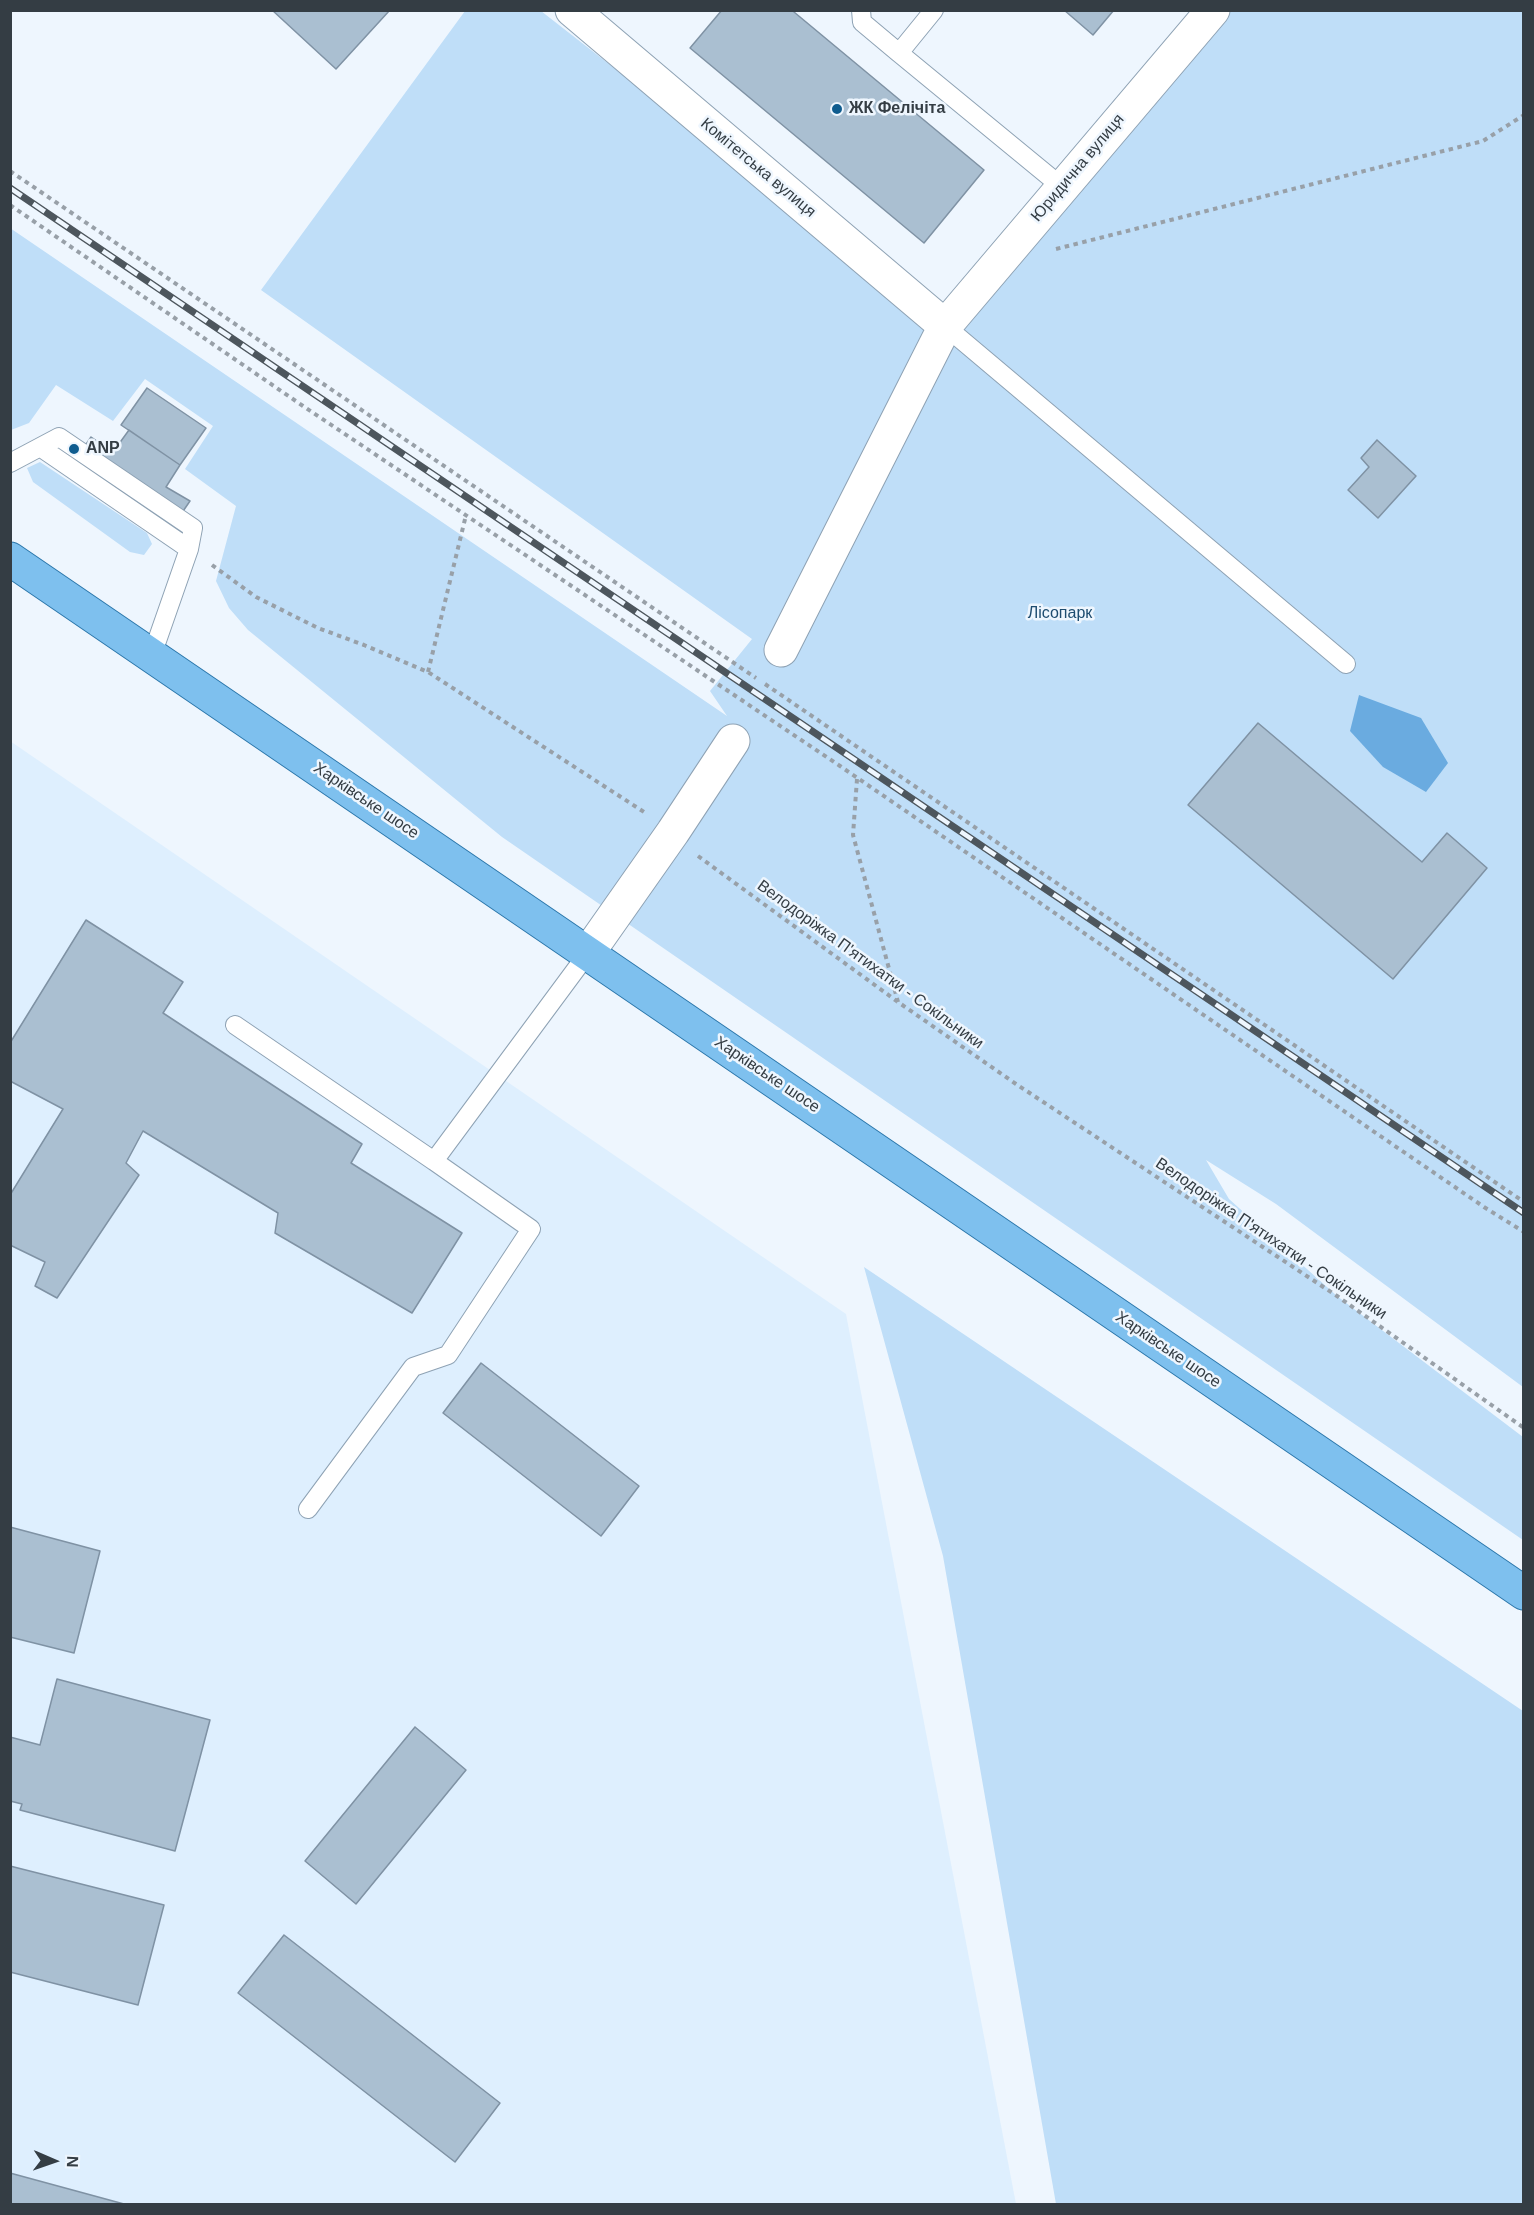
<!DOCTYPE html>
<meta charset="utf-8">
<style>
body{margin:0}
#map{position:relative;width:1534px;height:2215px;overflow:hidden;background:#eef6fe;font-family:Arial,sans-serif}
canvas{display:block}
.frame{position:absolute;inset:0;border:12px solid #343d44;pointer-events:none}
.north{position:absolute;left:24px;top:2131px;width:60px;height:60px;-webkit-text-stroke:4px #eef6fe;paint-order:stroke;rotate:92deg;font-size:16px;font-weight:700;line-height:24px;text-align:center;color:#343d44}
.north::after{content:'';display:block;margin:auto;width:21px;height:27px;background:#343d44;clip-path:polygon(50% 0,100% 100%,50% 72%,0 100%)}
</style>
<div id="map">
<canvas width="1534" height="2215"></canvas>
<div class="frame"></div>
<div class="north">N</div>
</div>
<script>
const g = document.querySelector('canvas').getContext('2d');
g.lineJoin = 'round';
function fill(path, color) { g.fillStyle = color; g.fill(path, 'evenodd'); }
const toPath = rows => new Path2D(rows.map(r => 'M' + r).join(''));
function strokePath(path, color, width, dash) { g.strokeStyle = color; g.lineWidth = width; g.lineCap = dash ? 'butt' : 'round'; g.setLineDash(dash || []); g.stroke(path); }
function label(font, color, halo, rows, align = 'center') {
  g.font = font + ' Arial,sans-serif'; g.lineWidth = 5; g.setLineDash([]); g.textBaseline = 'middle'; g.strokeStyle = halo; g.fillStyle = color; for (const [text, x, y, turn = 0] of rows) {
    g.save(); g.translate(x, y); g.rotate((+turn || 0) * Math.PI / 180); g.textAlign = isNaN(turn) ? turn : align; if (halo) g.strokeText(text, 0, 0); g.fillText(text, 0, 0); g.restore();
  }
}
const built = toPath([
 [10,741,846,1314,1016,2204,11,2204]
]);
const green = toPath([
 [465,11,541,11,945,326,1219,11,1523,11,1523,1387,1276,1204,1206,1160,1229,1199,1337,1296,1523,1437,1523,1540,502,837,248,630,229,608,216,581,236,506,185,469,213,426,145,379,113,421,56,385,29,423,11,430,10,228,727,716,710,691,752,639,261,290],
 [40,462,147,533,152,544,144,555,130,552,33,482,27,468],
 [864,1267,1523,1711,1523,2204,1056,2204,943,1556]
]);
const water = toPath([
 [1359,695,1421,718,1448,763,1426,792,1383,767,1350,731]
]);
const building = toPath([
 [272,10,390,10,336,69,272,10],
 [722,10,795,10,794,12,984,170,924,243,690,48,722,10],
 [1064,10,1114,10,1093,35,1064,10],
 [147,388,206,428,180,465,121,425,147,388],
 [129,430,180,465,166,487,190,501,164,539,66,474,91,437,113,452,129,430],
 [1377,440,1416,476,1378,518,1348,490,1369,467,1361,458,1377,440],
 [1258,723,1422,862,1447,833,1487,868,1393,979,1188,805,1258,723],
 [86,920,183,982,163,1013,362,1144,351,1163,462,1233,412,1313,275,1233,278,1213,143,1131,126,1163,139,1175,57,1298,35,1286,45,1262,10,1245,10,1195,63,1109,10,1081,10,1043,86,920],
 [481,1363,639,1486,601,1536,443,1413,481,1363],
 [10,1527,100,1551,74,1653,10,1637,10,1527],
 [57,1679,210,1720,175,1851,20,1810,22,1804,10,1801,10,1737,40,1745,57,1679],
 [415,1727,466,1770,356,1904,305,1861,415,1727],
 [10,1866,164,1905,138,2005,10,1972,10,1866],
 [284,1935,500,2103,455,2162,238,1993,284,1935],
 [10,2173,124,2204,10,2204,10,2173]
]);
const path = toPath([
 [10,171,756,678],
 [10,205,303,406,840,766,1484,1207,1524,1232],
 [1056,249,1483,141,1524,115],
 [212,565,256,597,318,628,364,645,428,672,644,812],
 [428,672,466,515],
 [765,684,1524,1202],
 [857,779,853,835,898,1002],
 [698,856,898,1002,1016,1084,1337,1296,1524,1428]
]);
const service = toPath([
 [861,10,862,22,899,53,934,10],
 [899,53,1062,187],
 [945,326,1346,664],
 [40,447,189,549],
 [10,463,59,437,193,528,189,549,152,655],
 [235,1025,434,1161,588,953],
 [308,1509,413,1367,448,1355,531,1229,434,1161]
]);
const minor = toPath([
 [572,10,945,326],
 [781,650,945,326,1213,10],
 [588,953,673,832,733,741]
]);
const primary = toPath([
 [10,559,1524,1593]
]);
const rail = toPath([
 [10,188,1524,1213]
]);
const markers = [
 [837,109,6,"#0f5c8f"],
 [74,449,6,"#0f5c8f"]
];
const poiNames = [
 ["ЖК Фелічіта",849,109],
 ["ANP",86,449]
];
const streetNames = [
 ["Комітетська вулиця",758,168,40],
 ["Юридична вулиця",1078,168,-50],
 ["Харківське шосе",366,801,34],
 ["Велодоріжка П'ятихатки - Сокільники",870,965,36],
 ["Харківське шосе",767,1075,34],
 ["Велодоріжка П'ятихатки - Сокільники",1271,1239,34],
 ["Харківське шосе",1168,1350,34]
];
const parkNames = [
 ["Лісопарк",1060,614]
];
fill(built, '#deeffe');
fill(green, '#bfdef8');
fill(water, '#6aabe0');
fill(building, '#aabfd1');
strokePath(building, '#7f92a4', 1.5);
strokePath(service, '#8ea2b4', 20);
strokePath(minor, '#8ea2b4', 35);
strokePath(primary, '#2c77ab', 35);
strokePath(path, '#98a0a8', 4, [4.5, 4.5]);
strokePath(service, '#fff', 18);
strokePath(minor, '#fff', 33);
strokePath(primary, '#7ec0ee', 33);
strokePath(rail, '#4d565d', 7);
strokePath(rail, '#eef6fe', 4.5, [14]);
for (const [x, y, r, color] of markers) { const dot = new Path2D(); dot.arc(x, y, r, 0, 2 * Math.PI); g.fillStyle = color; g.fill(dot); strokePath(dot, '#eef6fe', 2); }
label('bold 16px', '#343d44', '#eef6fe', poiNames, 'left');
label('16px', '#343d44', '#eef6fe', streetNames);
label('16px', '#1d4c70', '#eef6fe', parkNames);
</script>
